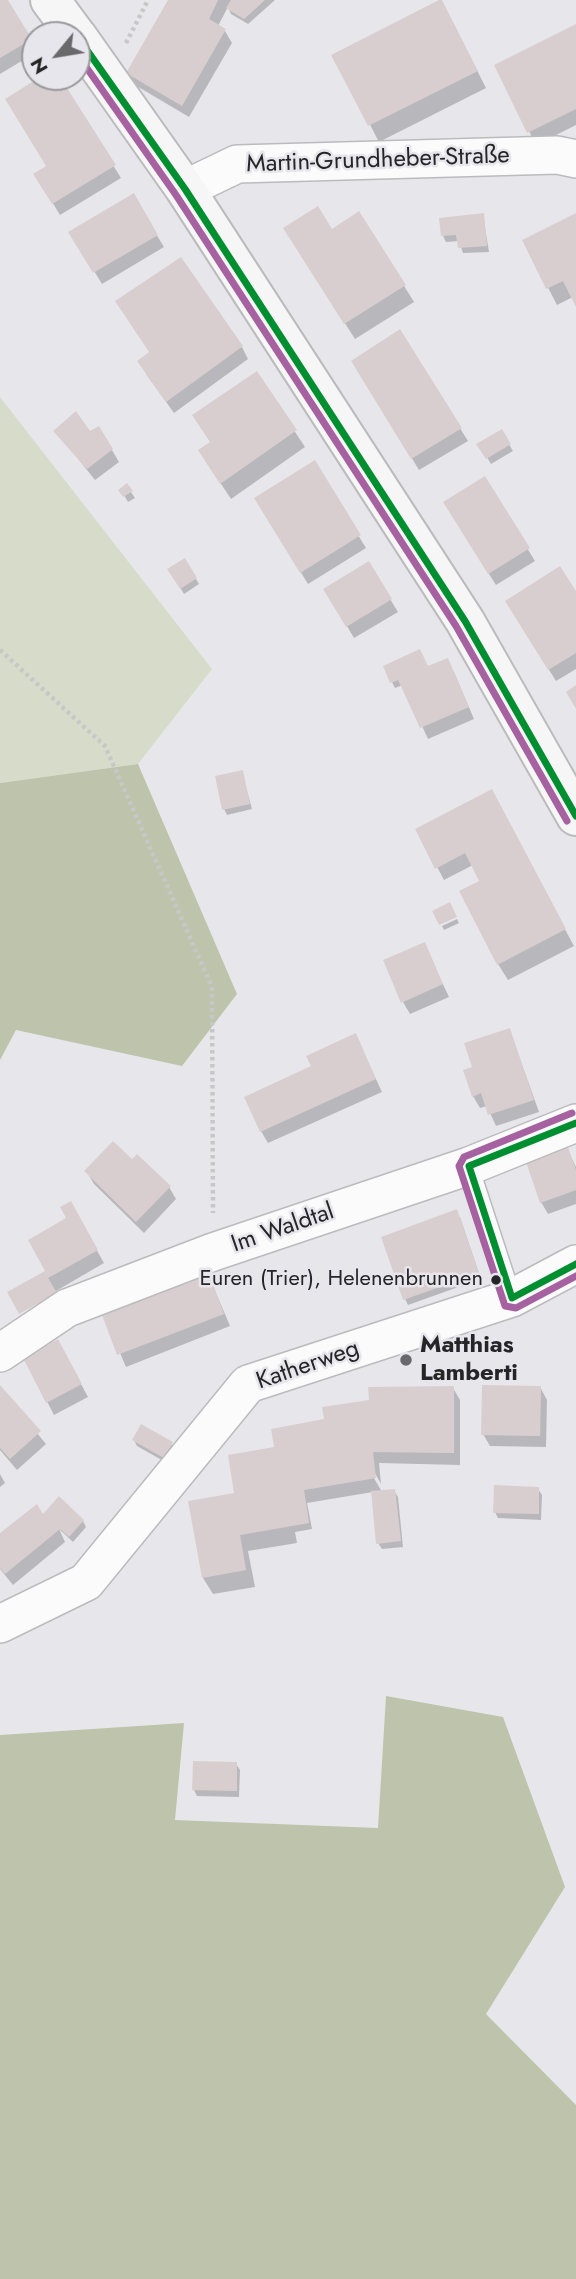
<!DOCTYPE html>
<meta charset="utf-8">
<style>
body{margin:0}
#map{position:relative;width:576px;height:2279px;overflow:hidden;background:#e7e7eb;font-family:Jost,sans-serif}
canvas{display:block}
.north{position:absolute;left:21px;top:21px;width:70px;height:70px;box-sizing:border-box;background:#e6e6ec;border:2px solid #99999d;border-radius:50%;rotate:240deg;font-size:19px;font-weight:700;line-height:28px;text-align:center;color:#252527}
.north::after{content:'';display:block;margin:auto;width:24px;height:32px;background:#69696c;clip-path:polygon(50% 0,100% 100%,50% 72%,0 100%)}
</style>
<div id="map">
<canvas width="576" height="2279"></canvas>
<div class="north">N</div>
</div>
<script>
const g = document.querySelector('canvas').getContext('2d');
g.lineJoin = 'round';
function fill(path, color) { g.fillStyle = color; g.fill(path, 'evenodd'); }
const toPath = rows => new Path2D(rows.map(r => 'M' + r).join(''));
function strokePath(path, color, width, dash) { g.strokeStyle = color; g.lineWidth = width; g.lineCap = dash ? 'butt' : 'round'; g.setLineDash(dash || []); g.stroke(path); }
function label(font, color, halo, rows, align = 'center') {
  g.font = font + ' Jost,sans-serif'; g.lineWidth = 5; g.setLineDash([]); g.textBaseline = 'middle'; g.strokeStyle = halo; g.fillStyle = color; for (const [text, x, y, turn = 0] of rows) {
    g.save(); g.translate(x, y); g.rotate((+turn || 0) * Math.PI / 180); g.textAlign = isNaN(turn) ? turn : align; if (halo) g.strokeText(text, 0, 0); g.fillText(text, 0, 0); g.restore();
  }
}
const green = toPath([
 [0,397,212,669,138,764,0,783]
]);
const forest = toPath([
 [138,764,237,994,182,1066,16,1030,0,1060,0,783],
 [386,1696,503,1717,565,1887,486,2014,576,2105,576,2279,0,2279,0,1735,184,1723,175,1820,378,1828]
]);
const shadow = toPath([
 [6,0,35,48,35,53,0,74,0,2],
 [171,0,275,0,248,24,231,14,228,7,218,26,225,31,232,43,189,117,135,85,128,73],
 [450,17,486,88,379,142,334,55],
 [576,25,576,125,536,145,496,65],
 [44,77,58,77,121,178,60,215,36,175,48,167],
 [133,196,164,247,102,284,71,233],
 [359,213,414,302,355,339,309,267,331,231],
 [483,215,489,252,463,253,459,241,446,242,443,236],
 [576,215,576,303,573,297,557,305,524,241],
 [399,331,468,441,419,470,353,361],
 [242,347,248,359,174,413,146,374],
 [256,373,305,447,231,499,210,467,212,443],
 [56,431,90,434,112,450,119,462,95,480],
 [501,431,513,451,491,464,479,444],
 [314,463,366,548,308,584,256,499],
 [484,478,535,561,496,585,452,515],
 [127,486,135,498,128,502,121,490],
 [185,561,199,584,184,594,170,570],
 [368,563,398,612,354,638,325,589],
 [576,594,576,669,556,681,514,614],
 [428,668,454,672,474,719,428,739,403,685,395,688,392,682],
 [242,772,252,809,227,815,224,809],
 [417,829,533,870,574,946,508,980,498,964,482,881,473,865,444,880],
 [457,919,459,923,444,930,442,926],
 [424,944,449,997,410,1014,403,1002],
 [510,1031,539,1112,496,1126,487,1106,480,1108,473,1096,474,1068],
 [356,1036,382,1092,268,1143,261,1131,313,1067],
 [567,1149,576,1167,576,1204,548,1214,541,1202],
 [132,1161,169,1187,176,1199,144,1233,94,1184,87,1172],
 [70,1203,104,1263,20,1312,47,1271,69,1219],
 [460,1217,481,1279,408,1305,405,1299],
 [205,1267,230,1326,126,1367,101,1308],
 [63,1351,88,1397,54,1415,25,1359],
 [540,1387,547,1400,546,1447,490,1446,483,1434],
 [0,1388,46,1444,17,1470,0,1450],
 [453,1388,460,1400,460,1465,379,1463,381,1484,373,1470,370,1471,382,1492,394,1491,398,1497,403,1547,382,1549,378,1543,373,1492,307,1503,312,1529,295,1532,297,1543,248,1551,255,1587,213,1594,203,1578,236,1494,276,1448,326,1421],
 [134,1440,171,1444,175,1450,167,1463,137,1446],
 [0,1474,5,1483,0,1487],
 [538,1489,542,1495,541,1520,498,1518,495,1512],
 [36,1507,44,1515,83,1521,86,1527,73,1542,59,1529,65,1542,13,1585,0,1569,0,1536],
 [236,1764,240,1770,239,1797,197,1796,194,1790]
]);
const building = toPath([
 [0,0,8,0,32,39,0,58],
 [168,0,218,0,209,19,226,29,182,106,126,73],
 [231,0,265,0,244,19,226,8],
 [439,0,442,0,478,71,368,126,331,55],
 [576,24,576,109,527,133,494,65],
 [40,77,60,77,116,165,52,204,33,174,46,166,5,99],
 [134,193,158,235,93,273,68,232],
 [318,206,332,229,359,211,406,285,344,324,283,228],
 [484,213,487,246,458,248,456,235,441,236,439,218],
 [576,213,576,307,563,281,546,289,522,240],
 [181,257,243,346,166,402,137,361,149,352,115,301],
 [400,329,462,428,411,459,351,361],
 [257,371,297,430,220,484,198,450,210,442,192,415],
 [76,411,90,431,99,426,113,449,87,469,53,431],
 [502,429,511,444,486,459,476,444],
 [315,460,361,535,300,573,254,498],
 [485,476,530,548,488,574,443,502],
 [127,483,133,491,123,497,118,490],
 [185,558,197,578,180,589,167,569],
 [369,561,392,599,346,627,323,589],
 [560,566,576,591,576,653,548,670,505,601],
 [420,649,428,666,448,658,469,707,420,728,398,680,390,683,383,666],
 [576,685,576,709,566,692],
 [243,770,250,804,222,810,215,776],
 [492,789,566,929,497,965,459,891,479,881,465,853,435,869,415,829],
 [450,902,457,917,439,925,432,911],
 [425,942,443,984,401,1003,383,960],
 [510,1028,534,1100,488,1115,481,1093,472,1097,463,1070,472,1067,464,1043],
 [356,1033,376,1079,260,1132,244,1097,311,1066,306,1056],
 [113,1141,132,1159,137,1154,171,1186,136,1222,84,1171],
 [568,1147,576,1170,576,1190,540,1203,526,1162],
 [71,1201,98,1250,48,1278,57,1293,19,1314,7,1292,45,1271,28,1240,66,1218,60,1207],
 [457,1209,479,1273,403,1300,381,1237],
 [206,1265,224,1314,117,1355,99,1307],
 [58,1339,82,1384,46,1403,23,1358],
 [0,1385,41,1431,10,1459,0,1448],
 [482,1385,541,1386,540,1436,481,1435],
 [454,1386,454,1453,373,1452,376,1478,304,1490,309,1523,240,1535,246,1570,202,1578,188,1501,234,1493,228,1455,274,1447,271,1429,324,1419,322,1407,369,1400,368,1387],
 [141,1424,173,1442,164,1458,132,1440],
 [494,1485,539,1487,539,1514,493,1513],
 [395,1489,401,1541,376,1544,371,1491],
 [59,1496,84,1520,69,1537,60,1529,5,1574,0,1568,0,1533,37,1504,43,1514],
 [193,1761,237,1762,237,1791,192,1790]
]);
const path = toPath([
 [126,43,148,0],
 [0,650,105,746,212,987,213,1213]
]);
const lane = toPath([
 [469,1166,512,1298]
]);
const street = toPath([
 [185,189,237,164,557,155,576,159],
 [0,1353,67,1308,213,1252,469,1166,576,1123],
 [0,1624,86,1582,248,1384,512,1298,576,1264]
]);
const secondary = toPath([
 [50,0,76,35],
 [77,36,185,189,465,621,576,816]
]);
const bus1 = toPath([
 [77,36,185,189,465,621,576,816],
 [576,1123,469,1166,512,1298,576,1264]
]);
const bus2 = toPath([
 [77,54,176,195,456,626,567,821],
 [572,1113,464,1157,459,1166,505,1306,516,1308,576,1276]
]);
const markers = [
 [496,1280,6,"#252527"],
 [406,1360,7,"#69696c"]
];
const busNames = [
 ["Euren (Trier), Helenenbrunnen",483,1280]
];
const streetNames = [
 ["Martin-Grundheber-Straße",378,161,-2],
 ["Im Waldtal",283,1229,-19],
 ["Katherweg",308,1366,-19]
];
const poiNames = [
 ["Matthias",420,1346],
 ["Lamberti",420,1374]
];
fill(green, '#d7dcca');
fill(forest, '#bec4ac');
fill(shadow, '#0003');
fill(building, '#d9cecf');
strokePath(lane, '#bbbbbe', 21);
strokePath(street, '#bbbbbe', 40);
strokePath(secondary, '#bbbbbe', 42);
strokePath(path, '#c7c7c8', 4.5, [3.5, 3.5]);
strokePath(lane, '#fbfbfc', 18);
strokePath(street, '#fbfbfc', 37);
strokePath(secondary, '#f7f6f6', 38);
strokePath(bus1, '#008f30', 7);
strokePath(bus2, '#a661a1', 7);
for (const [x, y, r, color] of markers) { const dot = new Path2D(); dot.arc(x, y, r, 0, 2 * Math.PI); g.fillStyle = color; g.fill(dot); strokePath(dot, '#e6e6ec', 2.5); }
label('22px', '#252527', '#e6e6ec', busNames, 'right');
label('24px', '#252527', '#e6e6ec', streetNames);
label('bold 24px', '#252527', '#e6e6ec', poiNames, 'left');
</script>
